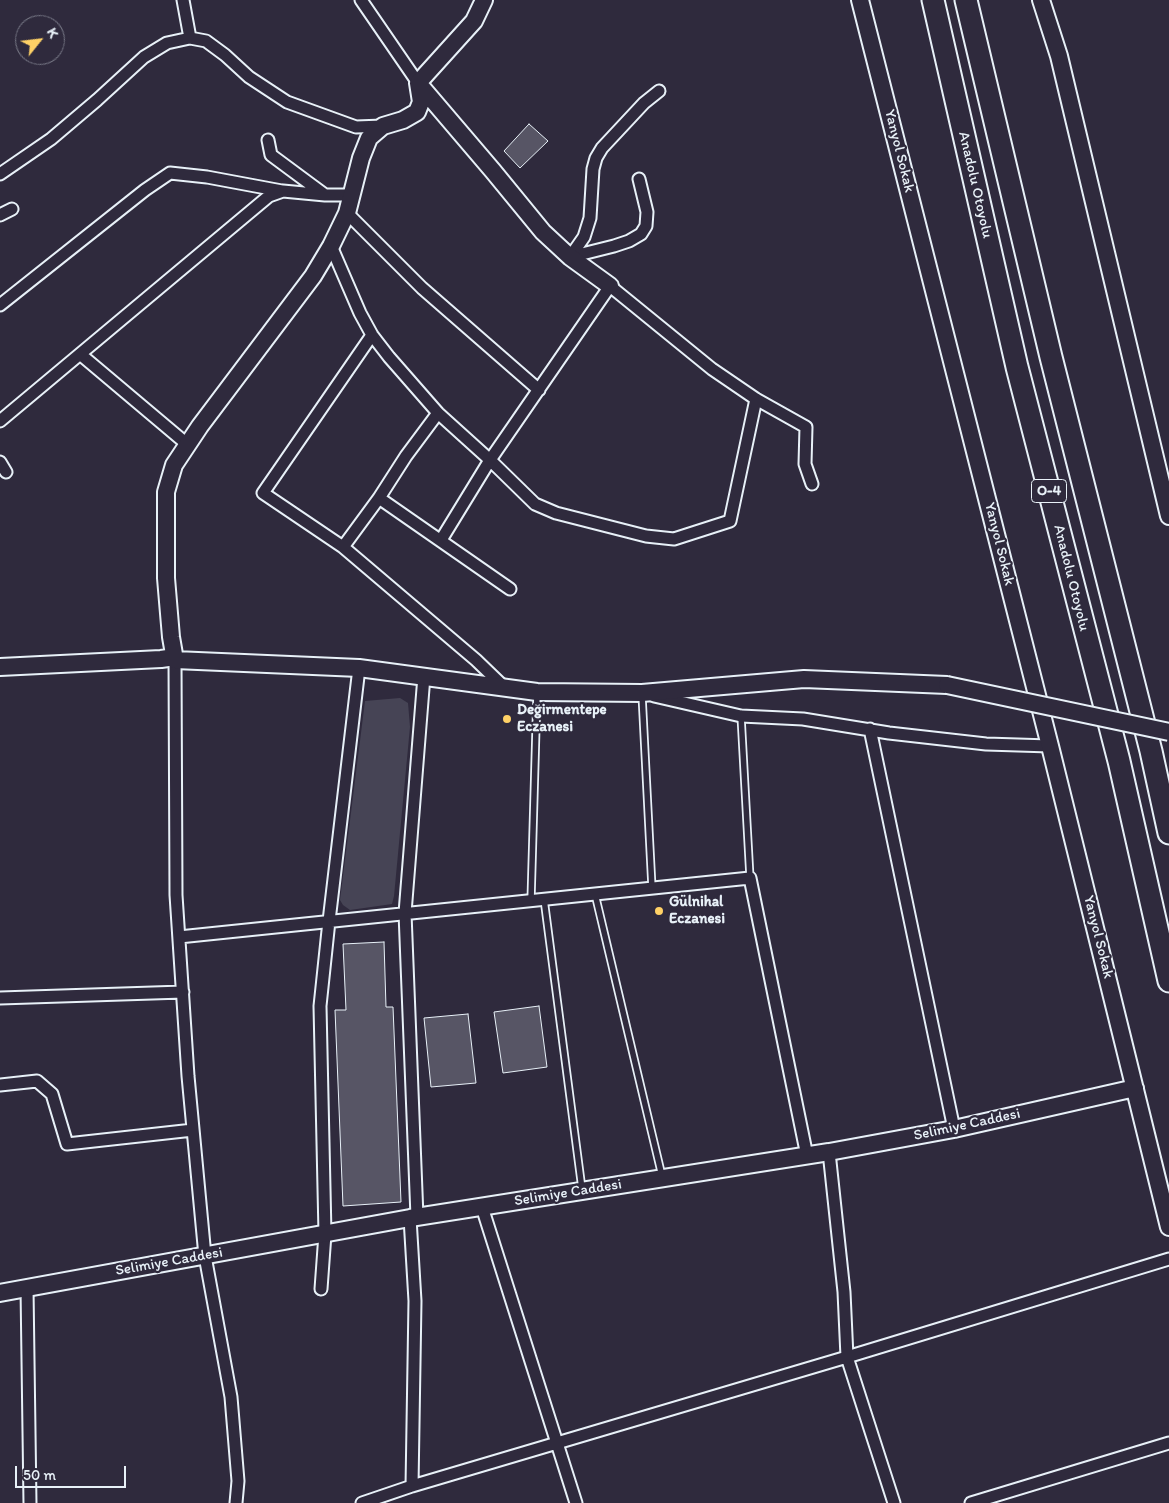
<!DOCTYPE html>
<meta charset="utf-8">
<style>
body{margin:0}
#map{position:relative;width:1169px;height:1503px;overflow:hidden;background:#2f2a3d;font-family:Itim,sans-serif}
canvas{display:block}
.north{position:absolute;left:15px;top:15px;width:50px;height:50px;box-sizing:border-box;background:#2f2a3d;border:1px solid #797a88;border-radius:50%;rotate:61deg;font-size:14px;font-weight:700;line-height:20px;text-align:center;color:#e8f1f8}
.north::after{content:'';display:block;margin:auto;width:18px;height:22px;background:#ffd166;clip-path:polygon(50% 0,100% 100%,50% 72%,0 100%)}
.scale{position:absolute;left:15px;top:1466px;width:111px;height:22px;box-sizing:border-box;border:2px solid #e8f1f8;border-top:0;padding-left:6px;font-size:15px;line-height:18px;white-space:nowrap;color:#e8f1f8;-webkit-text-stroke:4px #2f2a3d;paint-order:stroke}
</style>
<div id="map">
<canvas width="1169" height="1503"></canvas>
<div class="north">K</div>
<div class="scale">50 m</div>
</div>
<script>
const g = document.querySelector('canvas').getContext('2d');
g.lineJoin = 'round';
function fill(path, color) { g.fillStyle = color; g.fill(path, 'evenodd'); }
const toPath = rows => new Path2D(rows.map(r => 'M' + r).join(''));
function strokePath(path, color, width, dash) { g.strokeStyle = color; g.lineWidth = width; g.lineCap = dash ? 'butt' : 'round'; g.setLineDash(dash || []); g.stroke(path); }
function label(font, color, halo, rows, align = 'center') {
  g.font = font + ' Itim,sans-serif'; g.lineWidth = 4.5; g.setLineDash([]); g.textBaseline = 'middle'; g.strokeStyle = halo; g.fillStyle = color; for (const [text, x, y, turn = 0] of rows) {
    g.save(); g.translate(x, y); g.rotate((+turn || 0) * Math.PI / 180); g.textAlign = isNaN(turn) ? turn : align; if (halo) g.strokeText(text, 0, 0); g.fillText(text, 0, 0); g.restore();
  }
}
const green = toPath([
 [400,698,408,703,410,727,394,896,392,904,350,910,343,905,340,900,365,701]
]);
const building = toPath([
 [529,124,548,141,520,168,504,151,529,124],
 [384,942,386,1007,393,1007,401,1202,343,1206,335,1010,346,1010,343,944,384,942],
 [539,1006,547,1067,503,1073,494,1012,539,1006],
 [468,1014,476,1083,431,1087,424,1018,468,1014]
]);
const lane = toPath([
 [642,695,652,888],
 [741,716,750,878],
 [595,894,662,1176],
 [544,899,582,1189],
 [531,900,537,693]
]);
const street = toPath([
 [183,0,190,38],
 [361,0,418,83],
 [268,140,271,155,325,195],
 [0,174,51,139,97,100,144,57,167,43,190,38,206,41,225,55,249,77,287,102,356,127,383,126],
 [639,179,647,212,646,226,641,234,629,241,614,246,570,257,584,237,590,218,593,169,596,158,602,148,644,103,659,91],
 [347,213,422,288,539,390],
 [0,215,12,209],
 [331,246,360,313,372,335,389,357,438,413,490,460,535,504,556,513,646,536,674,539,730,521,756,399],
 [0,305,145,190,170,173,207,177,282,191],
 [372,335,263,493,343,547,476,660,505,688],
 [80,354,188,445],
 [0,421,269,196,283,191,325,195,351,195],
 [0,462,6,472],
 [379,498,510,589],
 [441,540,490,460,610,286,712,369,756,399,806,427,805,464,812,484],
 [343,547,379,498,406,456,438,413],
 [175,660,176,895,188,1076,205,1256,231,1397,238,1481,236,1503],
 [654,696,741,716,803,719,889,733,986,744,1050,746],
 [870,729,954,1129],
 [179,937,750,878,807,1156],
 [0,998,183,992],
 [0,1085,37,1081,52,1094,67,1144,193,1130],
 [829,1152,844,1292,847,1357,894,1503],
 [482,1207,576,1503],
 [417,1217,405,913,424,676],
 [410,1218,415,1301,412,1486],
 [27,1288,30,1503],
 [321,1289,325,1234,320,1006,329,921,359,668],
 [362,1503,412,1486,847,1357,1169,1259],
 [971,1503,1169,1443]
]);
const secondary = toPath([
 [484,0,474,21,418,83,493,171,543,232,570,257,610,286],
 [860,0,1050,746,1169,1227],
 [1041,0,1059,56,1169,516],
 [418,83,421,102,417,112,403,120,383,126,369,138,361,158,347,213,331,246,313,276,200,426,174,465,166,492,166,578,171,637,175,660,359,668,537,692,642,693,804,679,947,685],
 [0,667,161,659,175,657],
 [0,1293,410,1218,829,1152,954,1129,1135,1088]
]);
const highway = toPath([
 [933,0,1017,367,1119,761,1169,981],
 [966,0,1051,357,1151,751,1169,833]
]);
const secondaryBridge = toPath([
 [947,685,1169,732]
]);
const markers = [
 [507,719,5,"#ffd166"],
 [659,911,5,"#ffd166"]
];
const shields = [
 [1049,491,35]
];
const shieldNames = [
 ["O-4",1049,491]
];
const streetNames = [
 ["Yanyol Sokak",899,151,76],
 ["Anadolu Otoyolu",975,185,77],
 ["Yanyol Sokak",999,544,76],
 ["Anadolu Otoyolu",1071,578,76],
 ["Yanyol Sokak",1098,937,76],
 ["Selimiye Caddesi",967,1125,-12],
 ["Selimiye Caddesi",568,1193,-9],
 ["Selimiye Caddesi",169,1262,-10]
];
const poiNames = [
 ["Değirmentepe",517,710],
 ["Eczanesi",517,727],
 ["Gülnihal",669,902],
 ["Eczanesi",669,919]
];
fill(green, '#464455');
fill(building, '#575565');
strokePath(building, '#e8f1f8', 1);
strokePath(lane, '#e8f1f8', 9);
strokePath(street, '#e8f1f8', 15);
strokePath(secondary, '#e8f1f8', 20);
strokePath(highway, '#e8f1f8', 25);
strokePath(lane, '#2f2a3d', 5.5);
strokePath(street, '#2f2a3d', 11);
strokePath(secondary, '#2f2a3d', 16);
strokePath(highway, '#2f2a3d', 21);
strokePath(secondaryBridge, '#e8f1f8', 20, []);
strokePath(secondaryBridge, '#2f2a3d', 16);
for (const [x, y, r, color] of markers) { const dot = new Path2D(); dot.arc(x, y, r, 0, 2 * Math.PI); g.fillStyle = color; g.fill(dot); strokePath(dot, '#2f2a3d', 2); }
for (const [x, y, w] of shields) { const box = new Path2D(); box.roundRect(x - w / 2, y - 11.5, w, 23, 4); g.fillStyle = '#2f2a3d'; g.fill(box); strokePath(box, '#e8f1f8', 1); }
label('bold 14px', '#e8f1f8', null, shieldNames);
label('15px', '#e8f1f8', '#2f2a3d', streetNames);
label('bold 15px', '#e8f1f8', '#2f2a3d', poiNames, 'left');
</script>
